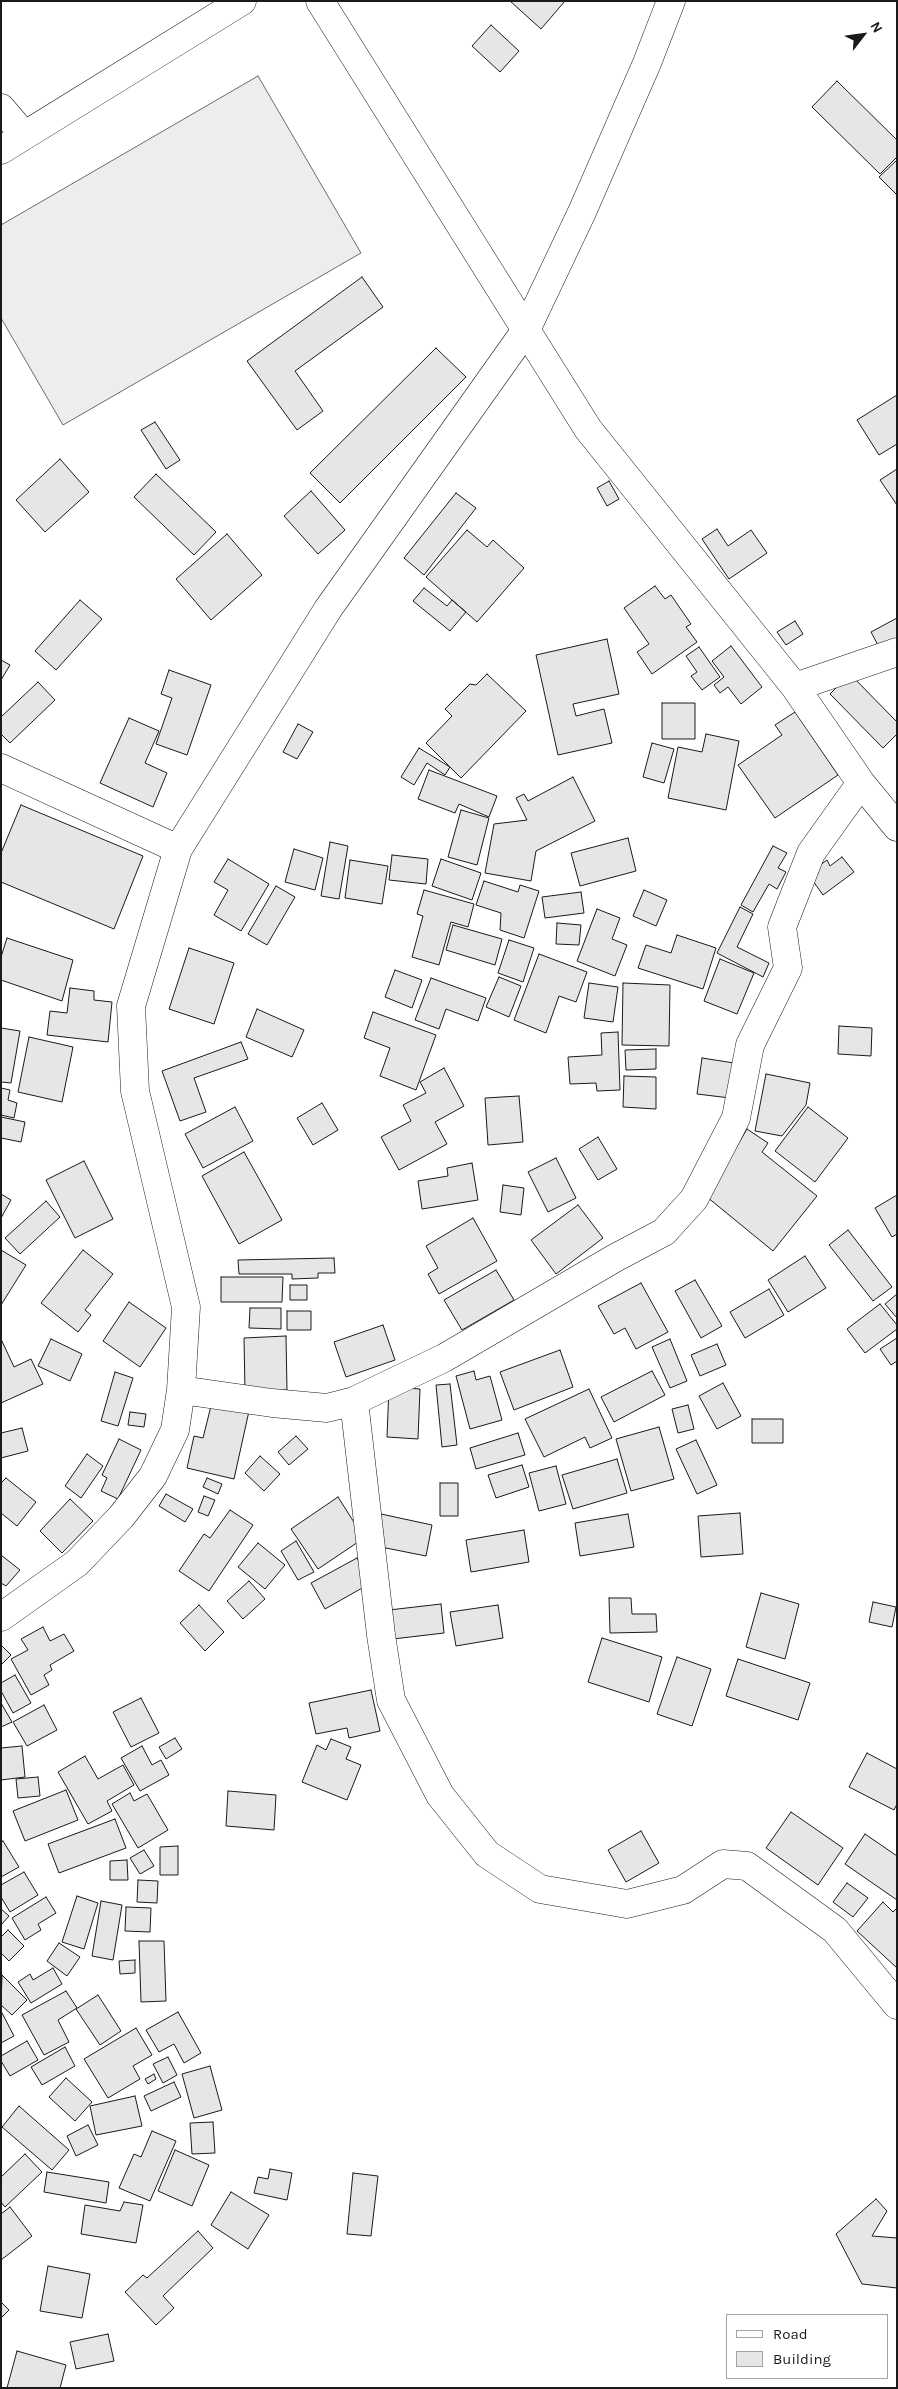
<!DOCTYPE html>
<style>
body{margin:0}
#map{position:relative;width:898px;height:2389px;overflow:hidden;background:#fff;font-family:Karla,sans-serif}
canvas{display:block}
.frame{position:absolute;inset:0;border:2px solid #1a1a1a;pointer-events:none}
.legend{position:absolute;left:726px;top:2314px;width:162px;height:65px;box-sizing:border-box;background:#fff;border:1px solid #a3a3a3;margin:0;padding:6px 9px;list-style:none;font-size:15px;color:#1a1a1a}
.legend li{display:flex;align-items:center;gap:10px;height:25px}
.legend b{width:25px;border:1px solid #a3a3a3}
.north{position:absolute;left:838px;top:10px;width:50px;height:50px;-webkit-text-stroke:4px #fff;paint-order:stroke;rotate:60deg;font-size:14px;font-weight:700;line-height:20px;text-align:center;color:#1a1a1a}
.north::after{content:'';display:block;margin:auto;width:18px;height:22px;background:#1a1a1a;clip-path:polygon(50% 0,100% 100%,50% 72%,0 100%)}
</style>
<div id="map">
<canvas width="898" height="2389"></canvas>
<div class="frame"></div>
<ul class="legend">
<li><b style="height:6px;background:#fff"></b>Road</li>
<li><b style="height:14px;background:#e6e6e6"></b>Building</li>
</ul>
<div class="north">N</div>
</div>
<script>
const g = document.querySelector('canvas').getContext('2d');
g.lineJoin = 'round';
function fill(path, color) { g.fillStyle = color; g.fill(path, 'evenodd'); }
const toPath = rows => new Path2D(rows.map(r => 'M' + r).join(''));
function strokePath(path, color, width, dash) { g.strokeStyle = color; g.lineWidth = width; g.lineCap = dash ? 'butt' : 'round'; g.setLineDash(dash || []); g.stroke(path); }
const built = toPath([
 [258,76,361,253,63,425,1,318,1,225,258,76]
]);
const building = toPath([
 [510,1,565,1,541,29,510,1],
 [491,25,519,51,500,72,472,46,491,25],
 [837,81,897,140,897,157,880,174,812,107,837,81],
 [897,160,897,195,879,177,897,160],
 [362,277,383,307,295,371,323,411,297,430,247,361,362,277],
 [436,348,466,377,340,503,310,473,436,348],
 [897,395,897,444,879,455,857,420,897,395],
 [155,422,180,460,166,469,141,430,155,422],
 [60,459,89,492,45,532,16,500,60,459],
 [897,469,897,505,880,480,897,469],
 [156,474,216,532,194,555,134,497,156,474],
 [609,481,619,499,607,506,597,488,609,481],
 [311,491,345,530,318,554,284,516,311,491],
 [456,493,476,508,424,575,404,558,456,493],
 [717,529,728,546,751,530,767,553,729,579,702,539,717,529],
 [467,530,487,547,493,540,524,568,477,622,426,577,467,530],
 [227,534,262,575,211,620,176,579,227,534],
 [655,586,665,599,671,595,691,624,686,627,697,642,652,674,637,652,649,644,624,608,655,586],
 [424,588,447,606,452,600,466,612,450,631,413,601,424,588],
 [80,600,102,619,56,670,35,651,80,600],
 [897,618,897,643,881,651,871,632,897,618],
 [795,621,803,634,786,645,777,632,795,621],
 [607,639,619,694,573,704,576,716,604,709,612,743,558,755,536,655,607,639],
 [731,646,762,687,741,704,728,687,720,693,714,685,724,677,712,661,731,646],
 [699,647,720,677,702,690,691,676,697,672,686,656,699,647],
 [1,660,10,665,1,680,1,660],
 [169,670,211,685,187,755,156,744,172,698,161,694,169,670],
 [487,674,526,711,461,778,426,743,452,716,445,709,470,684,476,685,487,674],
 [850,674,897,722,897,734,883,748,830,694,850,674],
 [38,682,55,700,10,743,1,734,1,717,38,682],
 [662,703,695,703,695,739,662,739,662,703],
 [795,712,838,775,775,818,738,765,782,735,775,725,795,712],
 [129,718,159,731,145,763,167,773,153,807,100,783,129,718],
 [298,724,313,732,297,759,283,752,298,724],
 [706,734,739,741,726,810,668,798,678,747,702,752,706,734],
 [652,743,674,749,664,783,643,777,652,743],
 [419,748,450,767,445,775,427,763,414,785,401,777,419,748],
 [429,770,497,796,489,817,459,804,455,813,418,799,429,770],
 [573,777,595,821,536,851,531,881,485,873,494,824,527,820,516,798,524,794,528,801,573,777],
 [21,805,143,856,114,929,1,882,1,853,21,805],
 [461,810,489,818,477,865,448,857,461,810],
 [628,838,636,871,580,886,571,853,628,838],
 [330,842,348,846,339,899,321,896,330,842],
 [773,846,787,853,778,868,786,872,777,889,769,884,753,912,741,905,773,846],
 [294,849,323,858,315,890,285,882,294,849],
 [392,855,428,859,426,884,389,880,392,855],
 [842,857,854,872,823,895,808,874,827,860,830,866,842,857],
 [228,859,269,884,241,931,214,915,228,890,214,882,228,859],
 [441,859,481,873,472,900,432,886,441,859],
 [350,860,388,866,382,904,345,898,350,860],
 [484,881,518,892,520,885,539,891,524,938,500,930,501,913,476,905,484,881],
 [276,886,295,897,267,945,248,934,276,886],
 [424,890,474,904,468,927,451,922,439,965,412,957,423,916,417,914,424,890],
 [644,890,667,900,656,926,633,916,644,890],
 [581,892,584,913,545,918,542,897,581,892],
 [740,907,753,914,737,947,769,963,763,977,717,953,740,907],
 [597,909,620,918,612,939,627,945,615,976,577,961,597,909],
 [557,923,581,925,579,945,556,944,557,923],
 [453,925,502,939,495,965,446,950,453,925],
 [677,935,716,948,703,989,638,968,646,945,671,953,677,935],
 [7,938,73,960,62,1001,1,980,1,957,7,938],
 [509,940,534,948,523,982,498,973,509,940],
 [189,948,234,963,214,1024,169,1009,189,948],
 [539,954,587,972,576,1002,559,996,546,1033,514,1020,539,954],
 [720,959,754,973,737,1014,704,1001,720,959],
 [395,970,422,980,412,1008,385,997,395,970],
 [499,977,521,986,509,1017,486,1007,499,977],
 [431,978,486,998,478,1021,446,1009,439,1029,415,1020,431,978],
 [589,983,618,987,613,1022,584,1018,589,983],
 [623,983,670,985,669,1046,622,1045,623,983],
 [70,988,94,991,94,1000,112,1002,108,1042,47,1035,50,1011,67,1013,70,988],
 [257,1009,304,1030,292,1057,246,1037,257,1009],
 [373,1012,436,1035,416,1090,380,1076,390,1048,364,1038,373,1012],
 [839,1026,872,1028,871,1056,838,1054,839,1026],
 [1,1028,20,1031,11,1083,1,1082,1,1028],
 [618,1032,620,1090,597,1091,596,1083,570,1084,568,1057,602,1055,601,1033,618,1032],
 [29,1037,73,1047,62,1102,18,1092,29,1037],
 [241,1042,248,1059,194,1078,206,1112,180,1121,162,1071,241,1042],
 [656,1049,656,1069,626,1070,625,1050,656,1049],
 [702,1058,734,1063,730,1098,697,1094,702,1058],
 [444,1068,464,1106,435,1122,447,1144,399,1170,381,1137,411,1121,403,1105,426,1093,420,1082,444,1068],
 [766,1074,810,1083,806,1105,782,1136,755,1131,766,1074],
 [624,1076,656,1077,656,1109,623,1107,624,1076],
 [1,1088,10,1090,8,1100,17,1103,14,1118,1,1115,1,1088],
 [519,1096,523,1142,488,1145,485,1098,519,1096],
 [322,1103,338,1130,313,1145,297,1118,322,1103],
 [235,1107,253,1141,203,1168,185,1134,235,1107],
 [808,1107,848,1138,815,1182,775,1151,808,1107],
 [1,1117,25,1122,21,1142,1,1138,1,1117],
 [747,1129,768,1143,762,1152,817,1196,773,1251,707,1197,747,1129],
 [598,1137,617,1169,598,1180,579,1149,598,1137],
 [244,1152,282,1220,239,1244,202,1176,244,1152],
 [556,1158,576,1198,548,1212,528,1172,556,1158],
 [84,1161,113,1219,75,1238,46,1180,84,1161],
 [472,1163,478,1200,422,1209,418,1181,448,1176,447,1168,472,1163],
 [503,1185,524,1188,521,1215,500,1212,503,1185],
 [1,1194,11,1200,1,1218,1,1194],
 [897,1195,897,1234,892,1237,875,1208,897,1195],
 [46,1201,60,1217,20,1254,5,1238,46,1201],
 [578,1205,603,1238,556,1274,531,1240,578,1205],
 [473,1218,497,1261,439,1294,428,1274,438,1268,426,1246,473,1218],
 [848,1230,892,1287,873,1301,829,1245,848,1230],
 [1,1250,26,1265,1,1305,1,1250],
 [83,1250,113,1274,85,1310,91,1315,78,1332,41,1303,83,1250],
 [805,1256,826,1288,788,1312,768,1280,805,1256],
 [334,1258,335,1273,318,1273,318,1278,292,1279,292,1274,239,1274,238,1260,334,1258],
 [496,1270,514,1300,462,1330,444,1300,496,1270],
 [221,1277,283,1277,282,1302,221,1302,221,1277],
 [695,1280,722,1326,701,1338,675,1291,695,1280],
 [641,1283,668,1332,636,1349,625,1328,614,1334,598,1306,641,1283],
 [290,1285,307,1285,307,1300,290,1300,290,1285],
 [769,1289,784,1315,745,1338,730,1312,769,1289],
 [897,1294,897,1318,885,1304,897,1294],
 [129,1302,166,1328,140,1367,103,1341,129,1302],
 [880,1304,897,1325,897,1329,865,1353,847,1329,880,1304],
 [250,1308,281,1308,281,1329,249,1328,250,1308],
 [287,1311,311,1311,311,1330,287,1330,287,1311],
 [383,1325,395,1360,346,1377,334,1342,383,1325],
 [286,1336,287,1390,245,1392,244,1338,286,1336],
 [897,1338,897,1361,891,1365,880,1349,897,1338],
 [1,1339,14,1367,31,1359,43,1384,1,1403,1,1339],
 [51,1339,82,1354,70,1381,38,1366,51,1339],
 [670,1339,687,1381,670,1388,652,1347,670,1339],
 [717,1344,726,1365,700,1376,691,1355,717,1344],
 [560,1350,573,1387,514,1410,500,1372,560,1350],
 [474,1371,476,1380,490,1376,502,1420,470,1429,456,1376,474,1371],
 [652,1371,665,1395,614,1422,601,1397,652,1371],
 [115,1372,133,1378,118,1426,101,1421,115,1372],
 [723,1383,741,1416,717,1429,699,1396,723,1383],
 [450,1384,457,1445,442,1447,436,1385,450,1384],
 [389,1387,420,1389,418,1439,387,1437,389,1387],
 [589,1389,612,1438,590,1448,585,1437,544,1457,525,1419,589,1389],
 [212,1402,249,1411,234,1479,187,1468,194,1436,203,1438,212,1402],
 [688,1405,694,1429,678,1433,672,1409,688,1405],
 [130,1412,146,1414,144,1427,128,1425,130,1412],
 [752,1419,783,1419,783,1443,752,1443,752,1419],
 [659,1427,674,1479,631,1491,616,1439,659,1427],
 [22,1428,28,1451,1,1458,1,1433,22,1428],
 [518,1433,525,1455,476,1469,470,1448,518,1433],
 [296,1436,308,1449,289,1465,278,1452,296,1436],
 [119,1439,141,1450,118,1499,101,1491,107,1478,102,1475,119,1439],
 [696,1440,717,1485,697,1494,676,1449,696,1440],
 [87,1454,103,1466,81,1498,65,1486,87,1454],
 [260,1456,280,1474,264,1491,245,1473,260,1456],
 [617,1459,627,1493,573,1509,562,1475,617,1459],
 [522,1465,529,1487,496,1498,488,1475,522,1465],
 [556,1466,566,1504,539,1511,529,1473,556,1466],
 [6,1478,36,1502,17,1526,1,1513,1,1483,6,1478],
 [207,1478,222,1484,218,1494,203,1487,207,1478],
 [440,1483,458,1483,458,1516,440,1516,440,1483],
 [166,1494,193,1509,185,1522,159,1506,166,1494],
 [204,1496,215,1500,208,1516,198,1512,204,1496],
 [338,1497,364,1538,318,1569,291,1529,338,1497],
 [70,1499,93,1521,62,1553,40,1531,70,1499],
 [230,1510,253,1525,209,1591,179,1571,204,1534,210,1538,230,1510],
 [740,1513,743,1554,701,1557,698,1516,740,1513],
 [381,1514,432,1525,426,1556,376,1546,381,1514],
 [628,1514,634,1547,580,1556,575,1523,628,1514],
 [524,1530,529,1562,471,1572,466,1540,524,1530],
 [296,1541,314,1572,298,1580,281,1551,296,1541],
 [258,1543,285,1565,265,1589,238,1567,258,1543],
 [1,1555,20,1570,6,1586,1,1583,1,1555],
 [357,1558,371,1583,325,1609,311,1583,357,1558],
 [249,1581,265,1599,243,1619,227,1601,249,1581],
 [761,1593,799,1604,785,1659,746,1647,761,1593],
 [609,1598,631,1598,632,1614,656,1614,657,1632,610,1633,609,1598],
 [873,1602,896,1607,892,1627,869,1622,873,1602],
 [441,1604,444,1633,393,1639,389,1610,441,1604],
 [199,1605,224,1632,205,1651,180,1623,199,1605],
 [498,1605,503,1638,456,1646,450,1612,498,1605],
 [43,1627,50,1641,64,1634,74,1651,50,1665,52,1670,44,1675,49,1685,31,1695,11,1659,28,1650,21,1639,43,1627],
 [602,1638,662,1657,649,1702,588,1682,602,1638],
 [1,1645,11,1655,1,1665,1,1645],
 [677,1657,711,1669,692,1726,657,1714,677,1657],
 [738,1659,810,1683,798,1720,726,1696,738,1659],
 [15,1675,31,1703,13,1713,1,1691,1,1683,15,1675],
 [371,1690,380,1731,349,1738,347,1728,316,1734,309,1703,371,1690],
 [141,1698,159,1733,131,1747,113,1712,141,1698],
 [1,1703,12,1722,1,1727,1,1703],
 [44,1705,57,1730,27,1746,13,1722,44,1705],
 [175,1738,182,1749,166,1759,159,1747,175,1738],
 [331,1739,351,1747,346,1759,361,1765,347,1800,302,1782,317,1745,326,1750,331,1739],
 [22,1746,25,1777,1,1780,1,1748,22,1746],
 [142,1746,152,1765,161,1760,169,1775,140,1791,121,1758,142,1746],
 [867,1753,897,1769,897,1804,894,1810,849,1787,867,1753],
 [85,1756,98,1779,123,1765,134,1785,107,1801,112,1811,88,1824,58,1772,85,1756],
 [38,1777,40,1796,18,1798,16,1779,38,1777],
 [66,1790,78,1820,25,1841,13,1811,66,1790],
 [228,1791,276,1795,274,1830,226,1826,228,1791],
 [130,1793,134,1801,147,1794,168,1830,138,1848,112,1804,130,1793],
 [791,1812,843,1848,818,1885,766,1848,791,1812],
 [115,1819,126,1848,59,1873,48,1844,115,1819],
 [641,1831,659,1863,626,1882,608,1850,641,1831],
 [865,1834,897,1856,897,1900,845,1864,865,1834],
 [3,1841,19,1867,1,1877,1,1842,3,1841],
 [178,1846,178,1875,160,1875,160,1847,178,1846],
 [144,1850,154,1866,140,1874,130,1858,144,1850],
 [127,1860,128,1880,110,1880,110,1861,127,1860],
 [24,1872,38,1895,10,1912,1,1897,1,1885,24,1872],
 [138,1880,158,1881,157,1903,137,1902,138,1880],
 [847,1883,868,1898,853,1917,833,1902,847,1883],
 [77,1896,98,1903,84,1949,62,1942,77,1896],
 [46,1897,56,1913,38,1924,41,1930,25,1940,12,1918,46,1897],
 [101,1901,122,1905,113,1960,92,1956,101,1901],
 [883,1902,893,1912,897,1908,897,1968,857,1931,883,1902],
 [126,1907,151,1908,150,1932,125,1931,126,1907],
 [1,1909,9,1916,1,1925,1,1909],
 [8,1930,24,1946,9,1961,1,1953,1,1937,8,1930],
 [139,1941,164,1941,166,2001,141,2002,139,1941],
 [59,1943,80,1957,67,1976,47,1961,59,1943],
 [135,1960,135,1973,120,1974,119,1961,135,1960],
 [53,1968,62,1984,31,2003,18,1982,30,1974,33,1980,53,1968],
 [2,1975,27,2000,12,2015,1,2005,2,1975],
 [66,1991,77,2008,58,2020,69,2042,44,2055,22,2015,66,1991],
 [98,1995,121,2031,100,2045,76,2009,98,1995],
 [1,2011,14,2036,1,2043,1,2011],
 [178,2012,201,2053,184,2063,174,2044,159,2052,146,2030,178,2012],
 [136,2028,152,2055,133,2066,140,2079,108,2098,84,2059,136,2028],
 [27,2041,38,2060,10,2076,1,2061,1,2056,27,2041],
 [65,2047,75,2066,42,2085,31,2067,65,2047],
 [168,2057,177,2075,163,2083,153,2064,168,2057],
 [210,2066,222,2110,194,2118,182,2074,210,2066],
 [154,2074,156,2079,148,2084,145,2079,154,2074],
 [66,2078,92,2102,75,2121,49,2097,66,2078],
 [174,2082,181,2097,151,2111,144,2096,174,2082],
 [135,2096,142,2126,96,2135,90,2106,135,2096],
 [19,2106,69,2150,52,2170,2,2127,19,2106],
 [213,2122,215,2153,192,2154,190,2123,213,2122],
 [88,2125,98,2145,76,2156,67,2136,88,2125],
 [152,2131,176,2141,150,2201,119,2188,134,2154,141,2157,152,2131],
 [175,2150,209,2165,192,2206,158,2191,175,2150],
 [25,2154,42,2172,5,2207,1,2202,1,2177,25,2154],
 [270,2169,292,2173,287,2200,254,2193,258,2177,268,2179,270,2169],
 [47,2172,109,2182,106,2203,44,2192,47,2172],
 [353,2173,378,2176,371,2236,347,2234,353,2173],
 [231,2192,269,2215,248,2249,211,2225,231,2192],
 [876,2199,887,2211,872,2236,897,2238,897,2288,862,2284,836,2234,876,2199],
 [124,2202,143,2205,136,2243,81,2234,85,2205,120,2211,124,2202],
 [10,2207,32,2236,1,2260,1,2214,10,2207],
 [198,2231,213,2248,163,2296,174,2308,156,2325,125,2292,143,2275,147,2278,198,2231],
 [48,2266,90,2274,82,2318,40,2311,48,2266],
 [1,2302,9,2310,1,2318,1,2302],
 [108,2334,114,2361,76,2369,70,2342,108,2334],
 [17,2351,66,2365,60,2388,7,2388,17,2351]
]);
const minor = toPath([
 [320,1,588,429,795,687,861,783,897,827],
 [1,108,24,135],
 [1,150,242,1],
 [795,687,897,652],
 [1,768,178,849],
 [181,1390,272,1403,327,1408,354,1401,444,1358,615,1258,664,1232,694,1199,736,1118,750,1045,788,968,782,927,811,853,861,783],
 [354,1401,381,1635,391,1700,440,1795,487,1854,540,1889,627,1904,683,1890,723,1864,747,1866,835,1930,897,2005],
 [1,1617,77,1563,121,1517,153,1476,175,1430,181,1390,186,1307,135,1091,131,1006,178,849,328,609,526,330,582,212,647,63,671,1]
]);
fill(built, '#ededed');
strokePath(built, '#6a6a6a', 1);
fill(building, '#e6e6e6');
strokePath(building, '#1a1a1a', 1);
strokePath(minor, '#1a1a1a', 29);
strokePath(minor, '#fff', 28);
</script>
